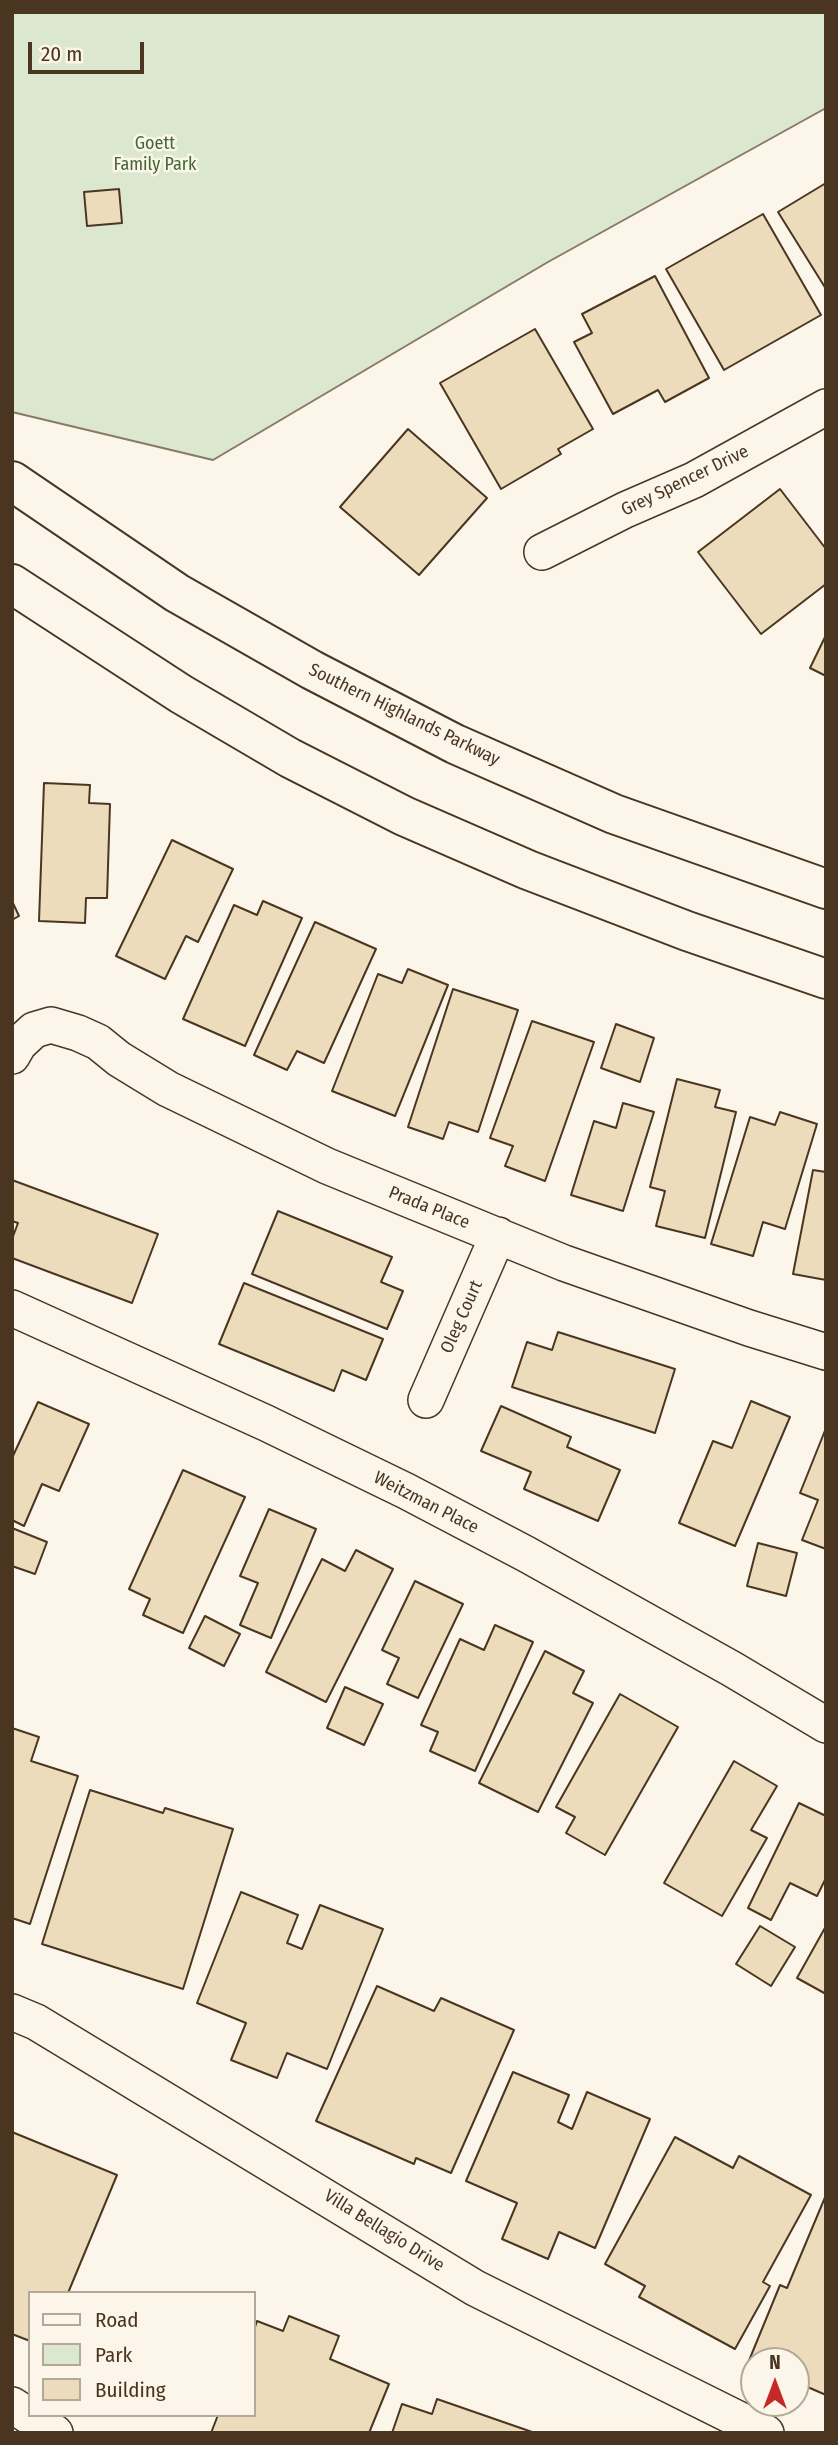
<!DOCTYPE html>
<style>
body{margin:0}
#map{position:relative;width:838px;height:2445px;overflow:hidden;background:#fbf6e9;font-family:"Fira Sans Condensed",sans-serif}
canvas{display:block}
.frame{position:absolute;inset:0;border:14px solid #4a3520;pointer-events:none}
.legend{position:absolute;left:28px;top:2291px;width:228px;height:126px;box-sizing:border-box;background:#fbf6e9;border:2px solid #b4a999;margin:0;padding:9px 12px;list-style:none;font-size:21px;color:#4a3520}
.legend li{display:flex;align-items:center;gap:14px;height:35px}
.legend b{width:35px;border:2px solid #b4a999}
.north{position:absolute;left:740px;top:2347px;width:70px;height:70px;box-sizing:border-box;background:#fbf6e9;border:2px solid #b4a999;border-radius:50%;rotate:0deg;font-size:19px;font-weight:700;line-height:28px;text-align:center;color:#4a3520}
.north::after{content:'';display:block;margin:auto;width:24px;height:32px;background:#c62828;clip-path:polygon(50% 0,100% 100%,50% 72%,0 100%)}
.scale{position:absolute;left:28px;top:42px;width:116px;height:32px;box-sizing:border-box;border:4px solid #4a3520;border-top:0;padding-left:9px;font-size:21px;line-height:24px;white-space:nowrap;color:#4a3520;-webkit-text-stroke:5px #fbf6e9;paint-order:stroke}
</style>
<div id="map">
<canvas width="838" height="2445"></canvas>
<div class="frame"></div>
<ul class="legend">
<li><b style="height:9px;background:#fbf6e9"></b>Road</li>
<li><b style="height:19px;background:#dce7d0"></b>Park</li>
<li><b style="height:19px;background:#ecdcbc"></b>Building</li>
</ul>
<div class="north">N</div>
<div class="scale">20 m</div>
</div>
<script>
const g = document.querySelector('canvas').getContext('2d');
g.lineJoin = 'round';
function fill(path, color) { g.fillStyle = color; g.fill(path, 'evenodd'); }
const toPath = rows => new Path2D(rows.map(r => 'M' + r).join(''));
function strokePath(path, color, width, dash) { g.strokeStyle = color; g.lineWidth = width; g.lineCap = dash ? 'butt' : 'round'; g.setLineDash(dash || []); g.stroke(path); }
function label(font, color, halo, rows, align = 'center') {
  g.font = font + ' "Fira Sans Condensed",sans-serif'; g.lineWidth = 5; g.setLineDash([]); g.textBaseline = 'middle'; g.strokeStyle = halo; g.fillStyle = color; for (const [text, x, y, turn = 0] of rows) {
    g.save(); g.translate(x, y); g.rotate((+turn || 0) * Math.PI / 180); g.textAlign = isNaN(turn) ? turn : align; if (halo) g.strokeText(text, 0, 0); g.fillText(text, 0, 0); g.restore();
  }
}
const green = toPath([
 [12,12,826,12,826,108,548,262,213,460,12,412,12,12]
]);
const building = toPath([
 [826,183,826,289,778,212,826,183],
 [119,189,122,223,87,226,84,192,119,189],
 [763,214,821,315,724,370,666,269,763,214],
 [655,276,709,378,665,402,658,390,613,414,574,342,592,333,582,314,655,276],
 [535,329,593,429,558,449,561,454,501,489,440,383,535,329],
 [408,429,487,498,419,575,340,507,408,429],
 [780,489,826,549,826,584,761,634,698,552,780,489],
 [826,635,826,676,810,668,826,635],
 [44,783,90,785,89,803,110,804,107,898,86,898,85,923,39,921,44,783],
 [172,840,233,869,198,942,186,936,165,979,116,956,172,840],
 [12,901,19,916,12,920,12,901],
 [263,901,302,918,245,1046,183,1019,234,905,257,915,263,901],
 [315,922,376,949,324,1063,297,1051,287,1070,254,1055,315,922],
 [408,969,448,985,395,1116,332,1091,378,974,402,983,408,969],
 [453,989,518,1010,478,1132,449,1122,443,1139,408,1127,453,989],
 [532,1021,594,1042,545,1181,505,1166,513,1146,490,1138,532,1021],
 [616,1024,654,1038,640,1082,601,1068,616,1024],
 [677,1079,720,1090,715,1107,736,1112,705,1238,656,1226,665,1191,650,1187,677,1079],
 [623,1103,654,1112,623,1211,571,1195,594,1121,616,1128,623,1103],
 [780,1112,817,1124,785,1229,763,1222,753,1256,711,1244,750,1117,775,1125,780,1112],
 [813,1170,826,1172,826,1280,793,1274,813,1170],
 [12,1180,158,1234,132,1303,12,1258,12,1239,18,1223,12,1221,12,1180],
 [278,1211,392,1257,381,1282,403,1291,387,1329,252,1274,278,1211],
 [244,1283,383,1339,366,1380,342,1370,334,1391,219,1344,244,1283],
 [558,1332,675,1369,655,1433,512,1387,527,1342,552,1350,558,1332],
 [751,1401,790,1417,735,1546,679,1523,713,1441,732,1448,751,1401],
 [38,1402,89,1424,59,1491,42,1484,24,1526,12,1520,12,1458,38,1402],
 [501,1406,571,1437,567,1447,620,1470,598,1521,524,1489,531,1472,481,1451,501,1406],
 [826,1428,826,1549,802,1540,818,1500,800,1493,826,1428],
 [183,1470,245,1497,183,1633,143,1615,150,1599,129,1589,183,1470],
 [269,1509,316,1529,271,1638,240,1625,258,1583,240,1576,269,1509],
 [12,1528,47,1542,35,1574,12,1566,12,1528],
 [758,1543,797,1553,786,1596,747,1586,758,1543],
 [356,1550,393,1569,326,1702,266,1672,322,1559,345,1571,356,1550],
 [415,1581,463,1604,418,1698,387,1684,399,1658,382,1650,415,1581],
 [205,1616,240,1634,224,1666,189,1648,205,1616],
 [495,1625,533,1642,475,1771,430,1751,438,1732,421,1725,460,1639,484,1650,495,1625],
 [545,1651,584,1671,573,1693,593,1703,538,1812,479,1783,545,1651],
 [345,1687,383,1704,364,1745,327,1728,345,1687],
 [620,1694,678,1727,605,1855,566,1833,575,1817,556,1807,620,1694],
 [12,1728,39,1737,31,1761,78,1776,30,1924,12,1918,12,1728],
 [734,1761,777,1786,751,1830,767,1838,722,1916,664,1883,734,1761],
 [90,1790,163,1813,165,1808,233,1829,183,1989,42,1944,90,1790],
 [799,1803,826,1816,826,1878,817,1896,790,1883,771,1920,748,1908,799,1803],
 [241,1892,298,1915,287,1943,302,1949,320,1905,383,1929,327,2069,287,2053,277,2078,231,2060,246,2023,197,2003,241,1892],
 [760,1926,795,1947,771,1986,736,1964,760,1926],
 [826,1926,826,1994,797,1978,826,1926],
 [377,1986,434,2011,441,1998,514,2030,451,2173,416,2158,414,2164,316,2121,377,1986],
 [513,2072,569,2095,558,2122,572,2129,587,2092,650,2119,595,2248,559,2232,548,2259,502,2239,517,2203,466,2181,513,2072],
 [12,2132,117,2175,68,2293,30,2293,30,2341,12,2334,12,2132],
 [675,2137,733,2168,739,2156,811,2195,763,2282,770,2286,735,2349,639,2297,645,2286,605,2264,675,2137],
 [826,2195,826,2395,796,2382,796,2361,754,2361,754,2365,748,2363,780,2285,787,2288,826,2195],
 [289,2316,339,2336,330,2359,389,2384,369,2433,211,2433,218,2415,254,2415,254,2330,257,2321,283,2331,289,2316],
 [437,2399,535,2433,392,2433,402,2404,432,2414,437,2399]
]);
const street = toPath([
 [542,552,625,510,694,480,826,407],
 [12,1056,19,1044,34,1030,51,1025,78,1033,98,1042,119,1059,168,1089,327,1166,564,1263,749,1328,826,1352],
 [12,1308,266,1423,406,1491,526,1554,732,1669,826,1725],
 [426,1400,498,1235],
 [12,2012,36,2022,475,2288,766,2433],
 [12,2405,55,2433]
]);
const primary = toPath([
 [12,481,177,593,312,670,455,744,614,814,826,889],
 [12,584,181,694,290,758,404,816,528,870,687,931,826,979]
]);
const parkNames = [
 ["Goett",155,144],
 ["Family Park",155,165]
];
const streetNames = [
 ["Grey Spencer Drive",685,481,-26],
 ["Southern Highlands Parkway",404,715,26],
 ["Prada Place",429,1208,22],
 ["Oleg Court",462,1317,-66],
 ["Weitzman Place",426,1503,27],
 ["Villa Bellagio Drive",384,2231,32]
];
fill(green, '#dce7d0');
strokePath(green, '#887966', 2);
fill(building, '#ecdcbc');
strokePath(building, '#4a3520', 2);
strokePath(street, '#4a3520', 38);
strokePath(primary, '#4a3520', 42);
strokePath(street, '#fbf6e9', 35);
strokePath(primary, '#fbf6e9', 38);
label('18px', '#436837', '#fbf6e9', parkNames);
label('18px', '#4a3520', '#fbf6e9', streetNames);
</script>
